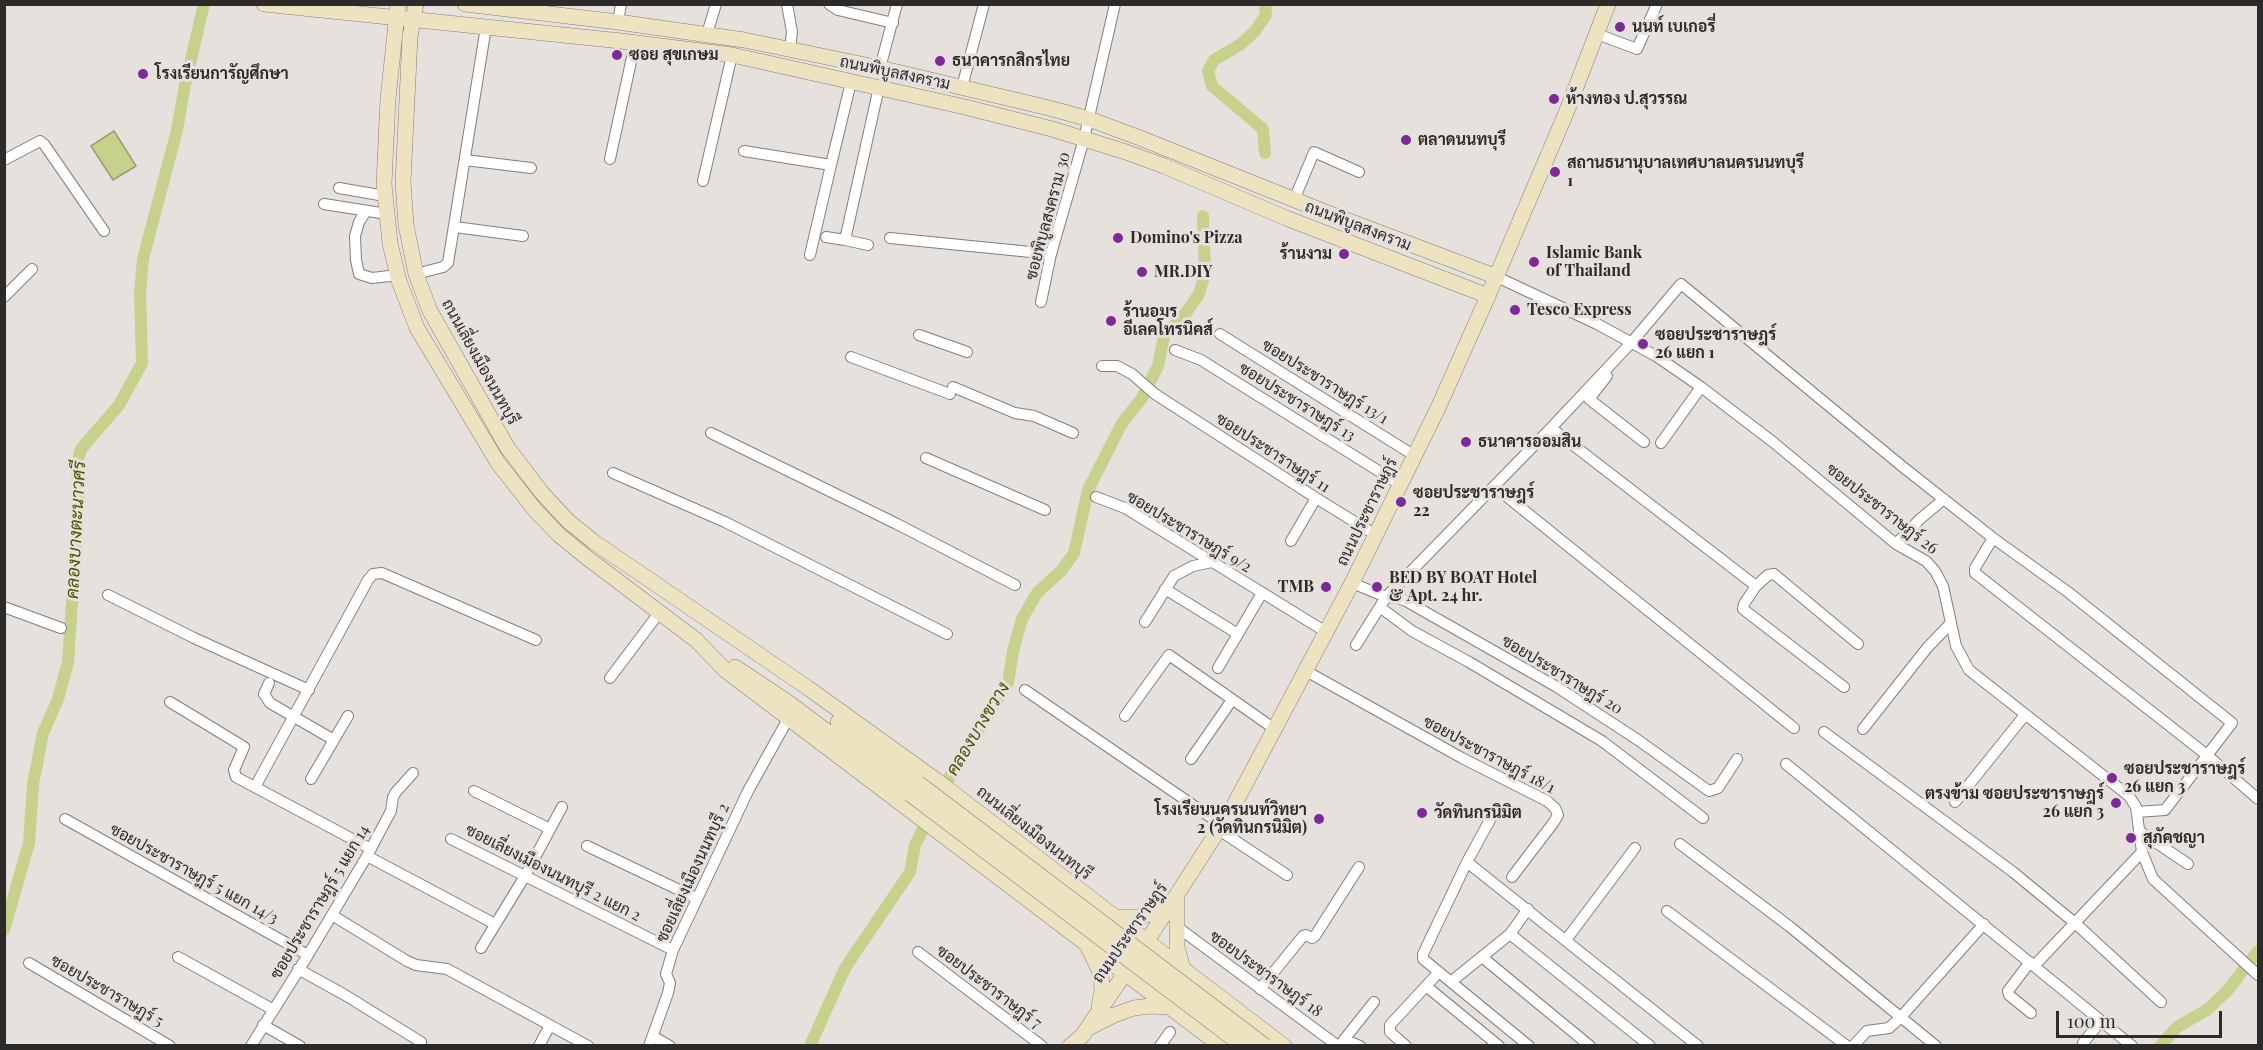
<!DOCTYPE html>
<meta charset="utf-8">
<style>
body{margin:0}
#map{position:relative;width:2263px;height:1050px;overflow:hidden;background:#e6e1dd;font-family:"Playfair Display",serif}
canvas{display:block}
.frame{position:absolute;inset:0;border:6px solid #2d2b2a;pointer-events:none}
.scale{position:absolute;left:2056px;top:1011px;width:166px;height:27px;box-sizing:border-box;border:3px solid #2d2b2a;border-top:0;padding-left:8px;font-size:18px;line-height:21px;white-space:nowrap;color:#2d2b2a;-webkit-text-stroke:4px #e6e1dd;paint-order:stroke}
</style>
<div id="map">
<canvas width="2263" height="1050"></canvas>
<div class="frame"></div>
<div class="scale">100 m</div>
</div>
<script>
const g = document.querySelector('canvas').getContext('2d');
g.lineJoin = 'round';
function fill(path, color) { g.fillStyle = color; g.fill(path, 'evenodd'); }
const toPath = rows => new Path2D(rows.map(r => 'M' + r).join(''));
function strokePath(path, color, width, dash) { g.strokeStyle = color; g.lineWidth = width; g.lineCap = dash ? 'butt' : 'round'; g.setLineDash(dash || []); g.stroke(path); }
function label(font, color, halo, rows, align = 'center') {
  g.font = font + ' "Playfair Display",Sarabun,serif'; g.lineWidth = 6; g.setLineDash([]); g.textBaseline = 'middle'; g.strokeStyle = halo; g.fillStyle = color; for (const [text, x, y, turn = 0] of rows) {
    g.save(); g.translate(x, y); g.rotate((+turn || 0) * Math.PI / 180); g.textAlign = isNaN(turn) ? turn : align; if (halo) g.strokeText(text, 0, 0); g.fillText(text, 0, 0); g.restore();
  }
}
const water = toPath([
 [114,131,136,166,113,180,91,146,114,131]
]);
const canal = toPath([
 [1265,153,1263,129,1212,86,1208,71,1214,60,1241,44,1255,31,1266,15,1265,4],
 [941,794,952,772,1008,683,1013,651,1022,619,1037,593,1061,571,1074,553,1088,490,1122,423,1142,398,1158,366,1164,336,1185,314,1199,294,1205,273,1203,216],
 [4,930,29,843,33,784,43,733,58,699,68,662,79,497,76,467,81,449,119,405,142,363,140,292,143,259,177,130,185,85,204,4],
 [810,1046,845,968,910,872,915,845,930,815],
 [2160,1046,2177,1027,2207,1010,2227,991,2258,951]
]);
const street = toPath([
 [787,4,792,32,790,49],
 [829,4,838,10,893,23],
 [618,22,621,4],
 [707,34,716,4],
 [1597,34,1637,49,1657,4],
 [880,68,897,4],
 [962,87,984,4],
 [744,151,831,165,851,82],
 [610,159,635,43],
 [4,160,40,141,44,144,104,231],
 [465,160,531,168],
 [703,181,732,55],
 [339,188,385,196],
 [1294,200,1314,152,1359,172],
 [324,204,387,214],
 [366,211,359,222,355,236,356,260,359,274,372,278,398,275],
 [455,227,523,236],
 [826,237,845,240],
 [890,238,1051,254],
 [868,245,845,240,879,87],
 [810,255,831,165],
 [416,274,443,267,448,263,486,27],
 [1497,277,1597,324,1656,356,1701,387,1773,442,1896,544,1926,561,1935,571,1943,586,1956,646,1969,670,2129,796,2136,807,2142,852,2153,879,2258,975],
 [4,297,32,269],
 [1041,302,1051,254,1084,139,1115,4],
 [1220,334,1415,456],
 [919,335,967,352],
 [1175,350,1201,360,1401,485],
 [851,357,950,394],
 [1102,366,1117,366,1132,374,1155,394,1316,498,1376,535],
 [1607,376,1589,399,1644,442],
 [953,387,1015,413,1034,416,1073,433],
 [1551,428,1756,586,1744,604,1743,609,1844,687],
 [711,433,897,524,1015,585],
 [1661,443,1701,387],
 [926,458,1045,510],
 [613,473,725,522,947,634],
 [1495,487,1794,728],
 [1096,497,1125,508,1326,632],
 [1993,538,1975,568,1975,573,2208,756,2258,799],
 [1291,541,1316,498],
 [1896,544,1920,519,1944,499],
 [1352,583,1386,597,1398,598,1406,601,1557,687,1638,740,1709,791,1718,788,1737,759],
 [1756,586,1768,575,1774,574,1858,644],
 [1165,589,1238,634],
 [108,595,194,638,309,690],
 [4,607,61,628],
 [1381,608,1412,631,1469,662,1602,741,1703,818],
 [1145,622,1174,576,1193,566,1212,562],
 [1356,645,1386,597,1551,428,1631,343,1681,284,1903,467,1993,538,2068,592,2232,723,2165,810,2137,812],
 [1218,668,1262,593],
 [1306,671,1462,758,1547,801,1555,808,1558,815,1554,822,1512,877],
 [610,678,659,613],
 [269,683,264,694,270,703,334,740],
 [1025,690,1222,825],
 [170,702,244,747,234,770,236,777,371,849],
 [1125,716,1169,655,1276,730],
 [1863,729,1927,648,1950,624],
 [1824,732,2013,872,2075,923,2161,1002],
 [1191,759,1232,700],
 [1786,764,2132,1046],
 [311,779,348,716],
 [255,787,368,580,373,574,382,573,536,640],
 [474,791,550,829],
 [1955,802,2025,715],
 [1497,807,1467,862,1698,1046],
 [65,819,308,955],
 [1219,830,1287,875],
 [2139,831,2188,864],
 [451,839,673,950],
 [1680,844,1789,926,1936,1046],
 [587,846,696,898],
 [367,856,495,924],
 [1467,862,1423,954,1423,959,1529,1046],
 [1528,909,1510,934,1650,1046],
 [1667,911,1847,1046],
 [332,915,407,961,416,965,447,969,588,1046],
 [1176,926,1338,1046],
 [1566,940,1635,848],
 [481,948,525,876,562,807],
 [918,952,1042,1046],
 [178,957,272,1009],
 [1482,957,1590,1046],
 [2030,962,2008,991,2009,995,2031,1013],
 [29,963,170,1046],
 [2034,966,2142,852],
 [298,969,345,995,421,1042],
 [1452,981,1510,934],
 [1426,986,1499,1046],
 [1260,989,1303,936,1306,935,1312,938,1315,936,1359,867],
 [263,1025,300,1046],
 [654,1037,670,1046],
 [2083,1043,2101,1021],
 [251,1046,308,955,367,856,391,811,393,797,396,792,413,773],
 [539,1046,550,1025],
 [649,1046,668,993,670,983,666,974,673,950,748,791,788,719],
 [1160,1046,1170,1032],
 [1339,1046,1374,1002],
 [1348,1046,1353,1043,1360,1046],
 [1406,1046,1390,1032,1390,1025,1439,972],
 [1853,1046,1867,1031,1889,1028,1901,1017,1984,924]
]);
const secondary = toPath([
 [264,4,621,41,732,55,965,107,1052,129,1126,152,1164,166,1286,218,1488,296],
 [398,4,388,99,384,184,390,243,399,281,417,328,498,463,535,510,559,535,586,557,696,640,725,670,1221,1046],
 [416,4,410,37,403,182,406,225,416,274,430,311,507,447,542,493,568,521,594,542,808,688,936,780,1284,1046],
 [465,4,618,22,744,40,880,68,1049,108,1089,119,1140,138,1320,210,1497,277],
 [735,667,789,703,910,794],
 [838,722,918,783],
 [1177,899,1177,947,1183,970],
 [1114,917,1138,917,1169,909],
 [1088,947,1101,974,1102,991,1099,1007],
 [1088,1028,1114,1015,1134,1008,1150,1006,1170,1007],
 [1070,1046,1082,1036,1147,941,1232,809,1352,583,1438,408,1488,296,1566,113,1608,4]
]);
const secondaryBridge = toPath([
 [918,783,1265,1046],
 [910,794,1243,1046]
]);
const markers = [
 [1620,27,6,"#7e2998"],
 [617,55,6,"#7e2998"],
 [940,61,6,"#7e2998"],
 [143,74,6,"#7e2998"],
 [1554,99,6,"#7e2998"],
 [1406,140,6,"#7e2998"],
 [1555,172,6,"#7e2998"],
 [1118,238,6,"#7e2998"],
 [1344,254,6,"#7e2998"],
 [1534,262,6,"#7e2998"],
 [1142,272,6,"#7e2998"],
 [1515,310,6,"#7e2998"],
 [1111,321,6,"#7e2998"],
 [1643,344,6,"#7e2998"],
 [1466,442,6,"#7e2998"],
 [1401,502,6,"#7e2998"],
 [1326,587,6,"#7e2998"],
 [1377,587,6,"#7e2998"],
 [2112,778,6,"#7e2998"],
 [2116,803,6,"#7e2998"],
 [1422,813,6,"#7e2998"],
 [1319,819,6,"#7e2998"],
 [2131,838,6,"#7e2998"]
];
const poiNames = [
 ["นนท์ เบเกอรี่",1632,27],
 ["ซอย สุขเกษม",629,55],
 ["ธนาคารกสิกรไทย",952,61],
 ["โรงเรียนการัญศึกษา",155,74],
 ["ห้างทอง ป.สุวรรณ",1566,99],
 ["ตลาดนนทบุรี",1418,140],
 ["สถานธนานุบาลเทศบาลนครนนทบุรี",1567,163],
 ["1",1567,181],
 ["Domino's Pizza",1130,238],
 ["Islamic Bank",1546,253],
 ["of Thailand",1546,271],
 ["ร้านงาม",1332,254,"right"],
 ["MR.DIY",1154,272],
 ["Tesco Express",1527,310],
 ["ร้านอมร",1123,312],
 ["อีเลคโทรนิคส์",1123,330],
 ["ซอยประชาราษฎร์",1655,335],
 ["26 แยก 1",1655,353],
 ["ธนาคารออมสิน",1478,442],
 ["ซอยประชาราษฎร์",1413,493],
 ["22",1413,511],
 ["BED BY BOAT Hotel",1389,578],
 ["& Apt. 24 hr.",1389,596],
 ["TMB",1314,587,"right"],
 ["ซอยประชาราษฎร์",2124,769],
 ["26 แยก 3",2124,787],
 ["ตรงข้าม ซอยประชาราษฎร์",2104,794,"right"],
 ["26 แยก 3",2104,812,"right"],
 ["โรงเรียนนครนนท์วิทยา",1307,810,"right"],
 ["2 (วัดทินกรนิมิต)",1307,828,"right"],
 ["วัดทินกรนิมิต",1434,813],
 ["สุภัคชญา",2143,838]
];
const streetNames = [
 ["ถนนพิบูลสงคราม",895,73,12],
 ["ซอยพิบูลสงคราม 30",1048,216,-75],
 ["ถนนพิบูลสงคราม",1358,226,21],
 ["ถนนเลี่ยงเมืองนนทบุรี",480,362,61],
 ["ซอยประชาราษฎร์ 13/1",1325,382,32],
 ["ซอยประชาราษฎร์ 13",1297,402,32],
 ["ซอยประชาราษฎร์ 11",1273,453,33],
 ["ซอยประชาราษฎร์ 26",1882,509,38],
 ["ถนนประชาราษฎร์",1367,512,-64],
 ["ซอยประชาราษฎร์ 9/2",1189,532,31],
 ["ซอยประชาราษฎร์ 20",1562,675,31],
 ["ซอยประชาราษฎร์ 18/1",1489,755,28],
 ["ถนนเลี่ยงเมืองนนทบุรี",1034,833,38],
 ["ซอยเลี่ยงเมืองนนทบุรี 2 แยก 2",553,873,27],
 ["ซอยเลี่ยงเมืองนนทบุรี 2",693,873,-65],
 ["ซอยประชาราษฎร์ 5 แยก 14/3",194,874,29],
 ["ซอยประชาราษฎร์ 5 แยก 14",320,902,-59],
 ["ถนนประชาราษฎร์",1130,933,-55],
 ["ซอยประชาราษฎร์ 18",1266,974,36],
 ["ซอยประชาราษฎร์ 7",989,987,37],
 ["ซอยประชาราษฏร์ 5",107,991,30]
];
const waterNames = [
 ["คลองบางตะนาวศรี",76,530,-87],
 ["คลองบางขวาง",978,729,-59]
];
fill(water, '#c8d18c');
strokePath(water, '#9a9f6f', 1.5);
strokePath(canal, '#c8d18c', 12);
strokePath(street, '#837f7b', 12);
strokePath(secondary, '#837f7b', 16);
strokePath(street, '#fff', 10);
strokePath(secondary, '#eee3c0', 15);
strokePath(secondaryBridge, '#837f7b', 16, []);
strokePath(secondaryBridge, '#eee3c0', 15);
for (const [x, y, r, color] of markers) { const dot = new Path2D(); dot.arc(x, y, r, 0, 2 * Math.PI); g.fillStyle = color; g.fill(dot); strokePath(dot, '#e6e1dd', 2); }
label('bold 16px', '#2d2b2a', '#e6e1dd', poiNames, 'left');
label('16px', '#2d2b2a', '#e6e1dd', streetNames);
label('italic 18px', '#4e5400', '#e6e1dd', waterNames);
</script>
